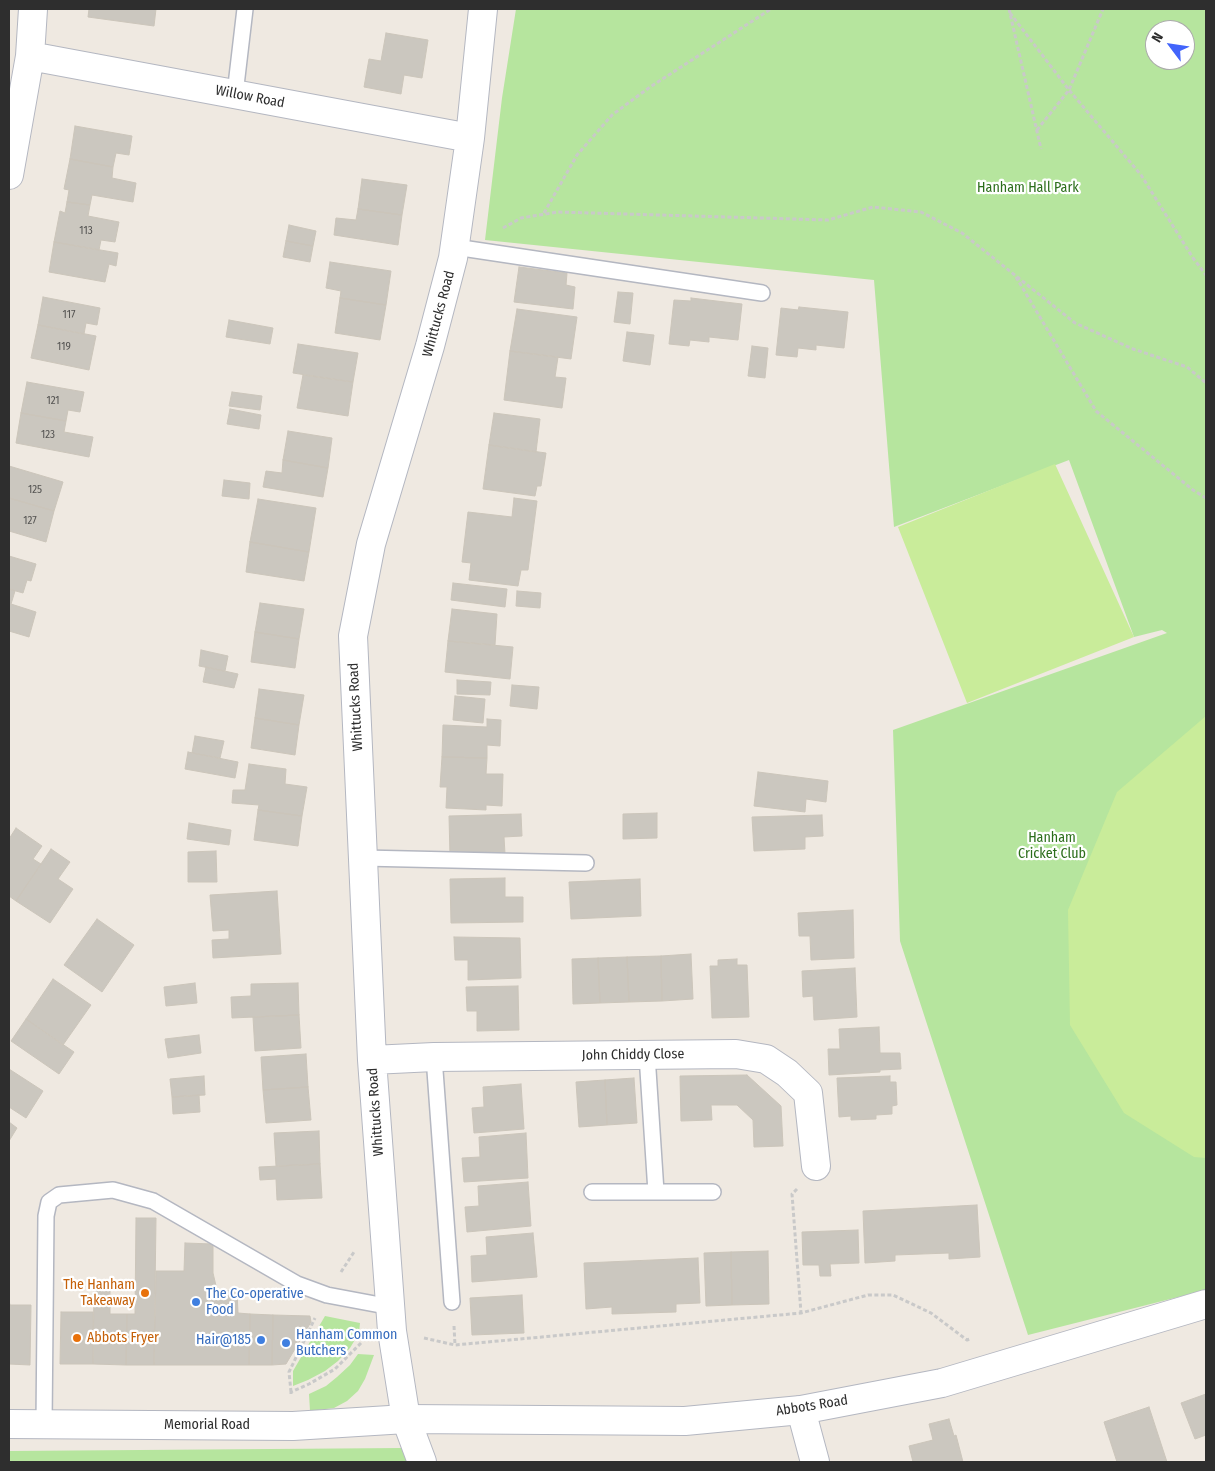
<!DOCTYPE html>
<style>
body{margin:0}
#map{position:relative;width:1215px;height:1471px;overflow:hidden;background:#efe9e1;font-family:"Fira Sans Condensed",sans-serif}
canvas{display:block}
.frame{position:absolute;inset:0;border:10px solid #2e2e2e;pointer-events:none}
.north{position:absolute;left:1145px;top:20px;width:50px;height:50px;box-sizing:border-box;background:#fff;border:1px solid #ababab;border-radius:50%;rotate:301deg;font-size:14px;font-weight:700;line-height:20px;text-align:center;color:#2e2e2e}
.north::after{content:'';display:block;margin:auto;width:18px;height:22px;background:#4264fb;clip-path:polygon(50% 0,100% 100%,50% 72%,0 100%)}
</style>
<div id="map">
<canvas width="1215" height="1471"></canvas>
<div class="frame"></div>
<div class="north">N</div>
</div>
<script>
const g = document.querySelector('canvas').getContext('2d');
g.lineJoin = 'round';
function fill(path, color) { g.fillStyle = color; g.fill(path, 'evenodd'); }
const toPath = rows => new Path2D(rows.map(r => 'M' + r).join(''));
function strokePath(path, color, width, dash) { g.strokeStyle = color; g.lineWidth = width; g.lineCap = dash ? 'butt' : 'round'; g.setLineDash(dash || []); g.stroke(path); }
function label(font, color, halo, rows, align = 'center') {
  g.font = font + ' "Fira Sans Condensed",sans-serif'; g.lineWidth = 4.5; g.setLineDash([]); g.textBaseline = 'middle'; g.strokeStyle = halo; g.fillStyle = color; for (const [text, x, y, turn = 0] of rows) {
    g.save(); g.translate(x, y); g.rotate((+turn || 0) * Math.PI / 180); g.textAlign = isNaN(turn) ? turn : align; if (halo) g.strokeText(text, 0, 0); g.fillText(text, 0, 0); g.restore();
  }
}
const green = toPath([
 [516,9,1206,9,1206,1290,1028,1335,900,941,893,730,1167,633,1162,630,1134,637,1069,460,894,527,874,280,485,240,502,98],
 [1155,30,1185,30,1185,60,1155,60],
 [325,1316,360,1323,359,1333,350,1348,338,1361,325,1371,308,1380,293,1386,293,1371],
 [358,1354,374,1355,365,1379,358,1391,347,1401,334,1408,310,1411,309,1394,326,1386,337,1377,350,1365],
 [402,1448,407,1462,9,1462,9,1451]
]);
const pitch = toPath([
 [1055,464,1134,637,967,703,898,527],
 [1206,716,1206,1158,1194,1157,1124,1113,1070,1025,1068,910,1117,792]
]);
const building = toPath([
 [89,9,156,9,154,26,88,17,89,9],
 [386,33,428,40,422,78,404,75,401,94,364,87,369,59,381,61,386,33],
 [75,126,132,136,129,155,116,153,113,167,70,159,75,126],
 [70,159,113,167,112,178,136,183,133,202,92,195,90,205,67,202,69,190,64,189,70,159],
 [362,179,407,185,402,215,358,209,362,179],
 [67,202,90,205,88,216,119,222,115,242,101,240,99,250,54,242,60,211,65,213,67,202],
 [358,209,402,215,398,245,334,235,336,218,356,220,358,209],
 [289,225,316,231,313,246,286,241,289,225],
 [286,241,313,246,310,262,283,257,286,241],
 [54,242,118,253,116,266,109,264,105,282,49,272,54,242],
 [330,262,391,271,386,305,340,298,341,291,326,288,330,262],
 [519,267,567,273,566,285,575,287,573,309,514,302,519,267],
 [618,292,633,293,630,324,614,322,618,292],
 [43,297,100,308,97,325,86,323,84,334,38,325,43,297],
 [340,298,386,305,380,340,335,333,340,298],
 [691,298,742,304,738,340,709,337,709,342,690,340,689,346,669,344,674,300,691,301,691,298],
 [799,307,848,312,844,348,816,345,816,350,798,348,797,357,776,355,781,308,798,310,799,307],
 [517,309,577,317,571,359,510,351,517,309],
 [229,320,273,328,270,344,226,337,229,320],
 [38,325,96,336,89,370,31,358,38,325],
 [627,332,654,335,650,365,623,361,627,332],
 [298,344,358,353,353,382,293,373,298,344],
 [752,346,768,348,765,378,748,376,752,346],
 [510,351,558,357,555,377,566,378,562,408,504,400,510,351],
 [303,375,353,382,348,416,297,408,303,375],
 [27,382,84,392,80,412,68,410,66,421,21,413,27,382],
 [232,392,262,396,260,410,229,406,232,392],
 [230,409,261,415,259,429,227,424,230,409],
 [21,413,66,421,64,432,93,437,89,457,16,443,21,413],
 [494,413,540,419,536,452,489,445,494,413],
 [288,431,332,438,328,468,283,460,288,431],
 [489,445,546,453,541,486,537,486,535,496,483,489,489,445],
 [283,460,328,468,323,497,263,487,266,471,282,473,283,460],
 [9,466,63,482,54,511,9,498,9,466],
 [224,480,250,483,249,499,222,496,224,480],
 [9,498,54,511,46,542,9,531,9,498],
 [514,498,537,501,528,570,521,570,518,586,469,580,471,563,462,562,468,512,512,517,514,498],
 [258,499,316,508,309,552,250,542,258,499],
 [250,542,309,552,304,581,246,572,250,542],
 [9,556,36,564,31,581,27,580,23,593,9,589,9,556],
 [453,583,507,589,505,607,451,600,453,583],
 [9,589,15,591,11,604,36,612,29,637,9,631,9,589],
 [517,591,541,593,540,608,516,606,517,591],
 [260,603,304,609,299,639,255,632,260,603],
 [452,609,497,614,495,645,448,641,452,609],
 [255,632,299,639,295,668,251,662,255,632],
 [448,641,513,647,510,679,445,672,448,641],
 [201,650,228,656,225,671,199,666,201,650],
 [206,667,238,674,234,688,203,682,206,667],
 [457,680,491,682,490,695,457,694,457,680],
 [512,685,539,687,537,709,510,706,512,685],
 [259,689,304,695,299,725,255,718,259,689],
 [455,696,485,699,483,723,453,720,455,696],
 [255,718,299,725,295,755,251,748,255,718],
 [487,719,501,720,500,746,487,745,487,758,442,757,443,725,487,727,487,719],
 [195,736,224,741,220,758,192,753,195,736],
 [188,752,238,762,235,778,185,769,188,752],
 [442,757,487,758,486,774,503,774,502,806,486,805,486,810,446,808,447,787,440,787,442,757],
 [249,764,286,769,285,784,307,787,302,816,258,810,259,805,232,803,233,790,245,790,249,764],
 [758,772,828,781,826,802,806,799,805,812,754,806,758,772],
 [258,810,302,816,298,846,254,840,258,810],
 [657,813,657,838,623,839,623,814,657,813],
 [521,814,522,836,504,837,505,854,450,856,449,816,521,814],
 [822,815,823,836,805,837,805,849,754,851,752,817,822,815],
 [189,823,231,830,229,845,187,839,189,823],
 [16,828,42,846,33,859,41,864,16,901,9,896,9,839,16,828],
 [51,849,70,862,58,879,73,889,50,923,16,901,51,849],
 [216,851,217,882,188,882,188,852,216,851],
 [505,878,505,897,523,897,523,922,451,923,450,879,505,878],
 [640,879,641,916,571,919,569,882,640,879],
 [277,891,281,954,213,958,212,940,229,939,229,930,213,931,210,895,277,891],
 [853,910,854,958,811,960,810,936,799,936,798,913,853,910],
 [97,919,134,945,102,992,64,965,97,919],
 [454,937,520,938,521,978,468,980,468,960,455,960,454,937],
 [691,954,693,999,662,1001,661,956,691,954],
 [661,956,662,1001,629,1002,627,957,661,956],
 [627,957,629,1002,600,1003,598,958,627,957],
 [598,958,600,1003,573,1004,572,959,598,958],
 [737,959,737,965,747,965,749,1017,712,1018,710,966,718,966,718,960,737,959],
 [855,968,857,1017,814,1020,813,996,803,997,802,971,855,968],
 [53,979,91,1005,63,1045,26,1019,53,979],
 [195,983,197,1003,166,1006,164,987,195,983],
 [298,983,299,1015,232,1018,231,997,251,996,251,984,298,983],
 [518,986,519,1030,477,1031,477,1011,467,1011,466,987,518,986],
 [299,1015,301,1048,255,1051,253,1017,299,1015],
 [26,1019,74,1052,59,1074,11,1041,26,1019],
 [879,1027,880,1053,900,1053,901,1069,880,1070,880,1072,829,1075,828,1049,840,1049,839,1029,879,1027],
 [199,1035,201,1053,168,1058,165,1039,199,1035],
 [306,1054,308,1087,263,1090,261,1057,306,1054],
 [9,1069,43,1091,26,1118,9,1107,9,1069],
 [747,1075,781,1106,783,1146,754,1147,753,1120,737,1105,711,1105,712,1120,681,1121,680,1076,747,1075],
 [204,1076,205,1095,172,1097,170,1079,204,1076],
 [890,1076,890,1082,896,1082,897,1105,892,1106,892,1114,876,1115,876,1119,851,1120,851,1116,839,1117,837,1078,890,1076],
 [634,1078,637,1123,607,1125,605,1080,634,1078],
 [605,1080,607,1125,579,1127,576,1082,605,1080],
 [521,1084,524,1129,474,1133,472,1108,484,1107,483,1087,521,1084],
 [308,1087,311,1120,266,1123,263,1090,308,1087],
 [199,1095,200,1112,173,1114,172,1097,199,1095],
 [9,1122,17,1128,9,1141,9,1122],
 [319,1131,320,1164,276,1166,274,1133,319,1131],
 [526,1133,528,1178,464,1182,462,1158,480,1157,479,1137,526,1133],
 [320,1164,322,1198,277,1200,276,1179,260,1180,259,1167,320,1164],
 [528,1182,531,1226,467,1232,465,1207,479,1206,478,1186,528,1182],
 [977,1205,980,1257,949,1259,949,1253,895,1255,895,1261,865,1263,863,1211,977,1205],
 [136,1218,156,1218,154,1365,126,1365,127,1314,135,1314,136,1218],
 [858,1230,859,1263,830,1264,831,1276,820,1276,819,1265,803,1265,802,1232,858,1230],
 [533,1233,537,1277,472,1282,471,1256,487,1255,486,1237,533,1233],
 [185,1243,213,1244,213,1273,217,1290,237,1291,238,1313,250,1314,249,1365,154,1365,156,1271,184,1271,185,1243],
 [768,1251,769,1304,732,1305,731,1252,768,1251],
 [731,1252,732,1305,706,1306,704,1253,731,1252],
 [698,1258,700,1303,676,1304,676,1312,612,1314,612,1307,586,1309,584,1263,698,1258],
 [94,1287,110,1287,110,1314,127,1314,126,1365,93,1364,94,1287],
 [522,1295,524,1333,472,1335,470,1298,522,1295],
 [9,1301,10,1305,31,1305,30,1365,9,1364,9,1301],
 [61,1312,93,1312,93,1364,60,1364,61,1312],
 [250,1314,273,1315,272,1365,249,1365,250,1314],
 [273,1315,310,1316,311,1322,286,1364,272,1365,273,1315],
 [1206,1394,1206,1435,1195,1439,1181,1403,1206,1394],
 [1149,1407,1167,1462,1117,1462,1104,1422,1149,1407],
 [949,1419,954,1436,956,1435,963,1462,913,1462,909,1446,933,1440,929,1424,949,1419]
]);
const path = toPath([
 [1009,9,1041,149],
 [1010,13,1069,90,1141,175,1193,258,1206,275],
 [1037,130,1069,90,1103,9],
 [544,213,577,155,612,115,650,87,771,9],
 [503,228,521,218,558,212,828,220,873,207,921,212,962,233,1075,323,1133,349,1187,367,1206,383],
 [1016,277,1096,411,1193,490,1206,498],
 [797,1189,792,1194,801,1313],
 [341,1272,354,1252],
 [454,1326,455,1345],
 [424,1338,455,1345,801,1313,868,1295,893,1295,931,1313,967,1340,970,1339],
 [291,1392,289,1372,315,1318],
 [291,1394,291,1392,309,1384,335,1369,361,1343]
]);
const lane = toPath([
 [235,94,245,9],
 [455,247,762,293],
 [363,858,586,863],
 [647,1055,656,1192],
 [434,1057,452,1302],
 [592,1192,713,1192],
 [44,1424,46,1216,49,1202,59,1195,113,1190,153,1201,297,1284,327,1295,391,1307]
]);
const street = toPath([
 [30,56,470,138],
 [9,175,30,56,33,9],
 [372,1060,434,1057,736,1054,766,1059,787,1073,808,1093,816,1166],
 [801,1410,815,1462],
 [422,1462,406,1419,392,1331,372,1060,353,636,371,544,430,346,453,258,470,138,483,9]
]);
const secondary = toPath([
 [9,1424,293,1426,406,1419,685,1421,801,1410,942,1383,1206,1304]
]);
const markers = [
 [145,1293,5,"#e8710a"],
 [196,1302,5,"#3f7fe0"],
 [77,1338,5,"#e8710a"],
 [261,1340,5,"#3f7fe0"],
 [286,1343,5,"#3f7fe0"]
];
const numberNames = [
 ["113",86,231],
 ["117",69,315],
 ["119",64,347],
 ["121",53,401],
 ["123",48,435],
 ["125",35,490],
 ["127",30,521]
];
const streetNames = [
 ["Willow Road",250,97,11],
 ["Whittucks Road",439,314,-75],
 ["Whittucks Road",356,707,-93],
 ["John Chiddy Close",633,1055,-1],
 ["Whittucks Road",376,1112,-94],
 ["Abbots Road",812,1406,-9],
 ["Memorial Road",207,1425]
];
const parkNames = [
 ["Hanham Hall Park",1028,188],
 ["Hanham",1052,838],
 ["Cricket Club",1052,854]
];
const foodNames = [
 ["The Hanham",135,1285],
 ["Takeaway",135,1301],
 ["Abbots Fryer",87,1338,"left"]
];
const shopNames = [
 ["The Co-operative",206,1294],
 ["Food",206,1310],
 ["Hanham Common",296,1335],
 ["Butchers",296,1351],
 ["Hair@185",251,1340,"right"]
];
fill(green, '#b6e59e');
fill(pitch, '#c9ec9a');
fill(building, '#cbc7bf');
strokePath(building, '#cbc5ba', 1);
strokePath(lane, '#b4b7c1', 18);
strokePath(street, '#b4b7c1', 30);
strokePath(secondary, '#b4b7c1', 30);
strokePath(path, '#c9c9c9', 3, [4, 2.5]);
strokePath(lane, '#fff', 15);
strokePath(street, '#fff', 28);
strokePath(secondary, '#fff', 28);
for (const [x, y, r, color] of markers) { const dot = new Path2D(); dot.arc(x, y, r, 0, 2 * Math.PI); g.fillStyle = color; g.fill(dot); strokePath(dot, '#fff', 2); }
label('11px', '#555452', null, numberNames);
label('14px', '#2e2e2e', '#fff', streetNames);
label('14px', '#2c6e1b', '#fff', parkNames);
label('14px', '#c56008', '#fff', foodNames, 'right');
label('14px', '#366cbe', '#fff', shopNames, 'left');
</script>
